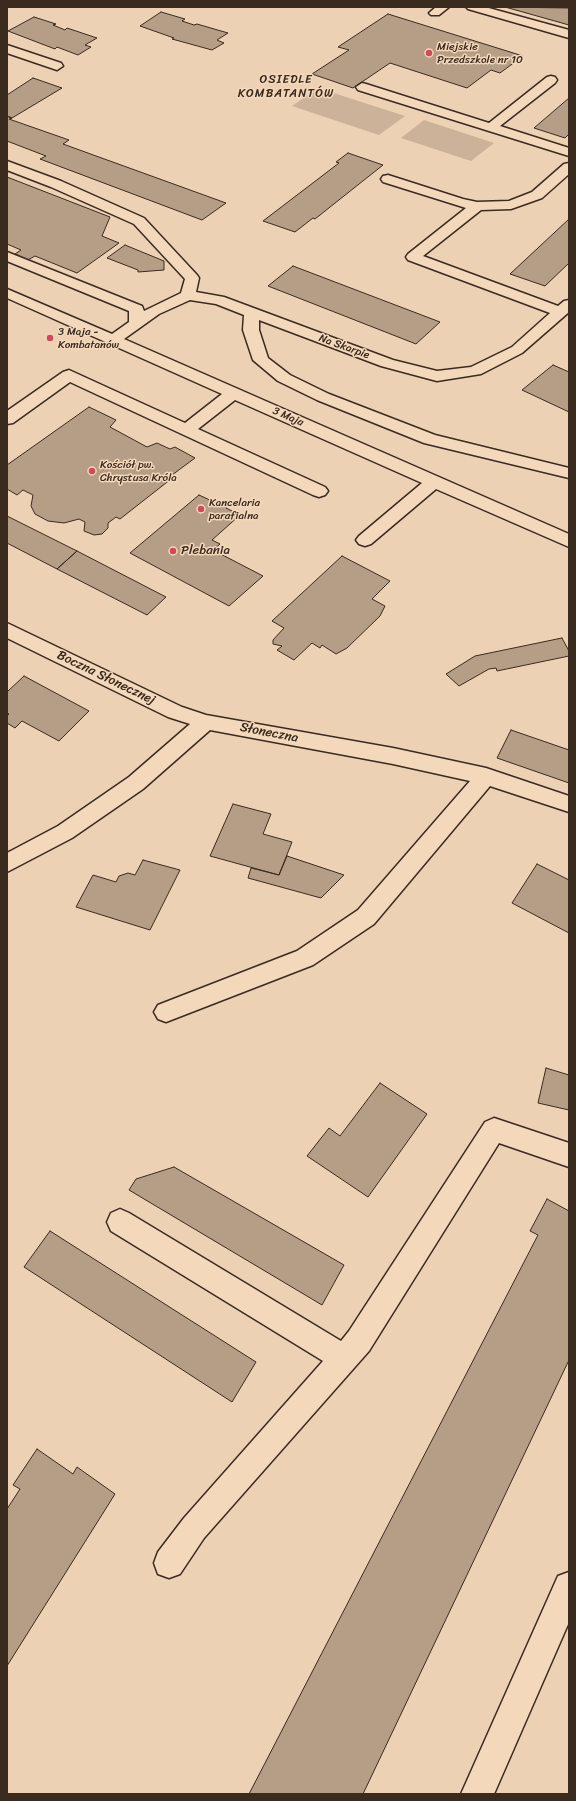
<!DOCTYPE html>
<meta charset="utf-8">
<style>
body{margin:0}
#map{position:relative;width:576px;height:1801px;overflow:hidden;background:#edd1b5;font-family:Sriracha,sans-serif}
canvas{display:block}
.frame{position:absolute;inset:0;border:8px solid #3b2a1e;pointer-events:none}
</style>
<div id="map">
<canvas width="576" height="1801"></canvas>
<div class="frame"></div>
</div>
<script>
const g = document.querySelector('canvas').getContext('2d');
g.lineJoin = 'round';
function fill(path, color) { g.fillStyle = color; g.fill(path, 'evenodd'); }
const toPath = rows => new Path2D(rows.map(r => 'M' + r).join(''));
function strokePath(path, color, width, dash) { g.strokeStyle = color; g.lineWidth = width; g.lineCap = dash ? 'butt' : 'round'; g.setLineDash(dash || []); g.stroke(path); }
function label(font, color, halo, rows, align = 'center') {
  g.font = font + ' Sriracha,sans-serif'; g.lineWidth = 3; g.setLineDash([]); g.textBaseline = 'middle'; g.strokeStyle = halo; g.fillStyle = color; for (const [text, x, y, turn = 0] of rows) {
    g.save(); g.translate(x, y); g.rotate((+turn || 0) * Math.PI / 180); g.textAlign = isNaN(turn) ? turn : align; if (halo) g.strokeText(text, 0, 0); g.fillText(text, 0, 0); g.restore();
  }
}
const green = toPath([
 [318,88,405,116,379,135,292,106],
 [424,120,494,143,471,161,401,138]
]);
const building = toPath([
 [505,7,569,8,569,25,505,7],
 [161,12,185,19,182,21,194,25,197,24,228,33,217,40,224,43,212,50,172,39,174,38,140,26,161,12],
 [388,14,523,56,500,73,491,70,467,88,390,63,353,88,312,74,349,50,338,47,388,14],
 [34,17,56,24,53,25,65,30,67,28,97,38,85,45,91,47,78,55,57,47,55,49,8,31,34,17],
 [33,78,62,88,12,118,7,116,7,95,33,78],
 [569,98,569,134,565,138,534,128,569,98],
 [7,116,12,118,9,119,69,140,63,144,226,203,202,220,40,159,46,156,7,141,7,116],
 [348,153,383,165,315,219,313,218,295,232,263,221,339,163,336,162,348,153],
 [7,177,110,217,102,236,119,243,77,273,35,256,28,260,15,254,21,250,7,244,7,177],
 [569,219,569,263,545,286,510,274,569,219],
 [125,245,164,261,164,270,138,272,138,270,107,258,125,245],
 [293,266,440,322,416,344,268,286,293,266],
 [553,365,569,372,569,412,522,390,553,365],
 [89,407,116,420,110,427,147,447,157,443,170,449,175,447,195,458,168,478,171,479,120,519,116,517,108,523,108,528,102,534,94,535,84,531,85,522,79,519,64,523,48,521,35,514,31,506,33,495,23,490,17,495,7,489,7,465,89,407],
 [199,495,214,502,225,501,226,508,240,515,212,540,220,544,213,550,263,576,229,606,130,553,199,495],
 [7,516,77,551,57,569,7,543,7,516],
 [77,551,166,597,147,615,57,569,77,551],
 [342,556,390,581,372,599,385,606,380,616,347,648,336,654,322,645,320,648,312,643,294,660,277,650,282,646,273,644,273,640,284,628,272,621,342,556],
 [562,638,569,651,569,656,497,671,496,668,489,669,459,686,446,674,475,656,562,638],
 [24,676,89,711,59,741,22,721,15,728,7,723,7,716,9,714,7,713,7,692,24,676],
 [511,730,569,750,569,783,497,758,511,730],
 [233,804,271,814,263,834,292,842,279,875,210,856,233,804],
 [287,856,344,875,321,898,248,878,251,868,279,875,287,856],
 [143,860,180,870,150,930,76,907,93,875,116,882,119,876,128,873,135,875,143,860],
 [537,864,569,880,569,933,512,903,537,864],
 [546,1068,569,1075,569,1110,538,1103,546,1068],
 [380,1083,427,1114,368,1197,307,1156,329,1128,340,1136,380,1083],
 [174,1167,344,1265,322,1305,129,1190,136,1179,174,1167],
 [547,1199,569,1211,569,1360,363,1794,249,1794,538,1235,530,1231,547,1199],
 [50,1231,256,1362,232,1402,24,1267,50,1231],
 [37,1449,73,1474,77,1467,115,1494,7,1666,7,1509,20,1489,13,1485,37,1449]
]);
const minor = toPath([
 [436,7,449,7,439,15,431,15,429,13,436,7],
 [466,7,485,7,569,30,569,38,468,9,466,7],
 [7,45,61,63,63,66,57,70,7,53,7,45],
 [551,76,555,77,557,80,555,83,500,126,569,148,569,156,358,90,356,87,362,83,366,84,489,123,547,77,551,76],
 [7,161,61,181,144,218,197,275,199,278,196,292,224,297,393,360,437,371,471,367,512,347,550,313,408,260,406,257,408,254,466,208,383,182,381,179,383,176,388,175,463,199,477,202,509,201,532,192,564,164,569,163,569,174,542,198,511,209,481,210,423,256,558,306,564,301,569,300,569,312,522,353,481,374,437,381,381,366,259,320,259,330,268,358,290,375,329,394,435,435,569,468,569,478,424,443,317,400,278,381,253,360,243,330,244,315,216,304,190,300,159,314,124,339,569,534,569,547,436,489,371,544,365,546,359,544,356,540,359,536,422,483,235,400,198,429,325,487,328,491,325,495,319,497,313,495,70,382,13,423,7,424,7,411,63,372,69,370,185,423,222,394,7,298,7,289,112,334,129,322,129,311,7,261,7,252,142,306,144,311,181,293,185,279,134,224,51,187,7,170,7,161],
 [7,623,182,707,206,715,393,748,486,768,569,796,569,812,490,786,374,924,313,965,166,1022,158,1019,154,1012,158,1005,297,951,358,910,470,781,393,764,210,730,143,789,72,838,7,872,7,853,58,826,129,777,190,724,168,717,7,638,7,623],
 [494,1118,569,1143,569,1167,499,1143,369,1351,204,1538,180,1574,169,1578,158,1574,154,1563,158,1552,184,1518,323,1361,111,1231,107,1222,111,1213,120,1209,129,1213,341,1341,349,1331,485,1122,494,1118],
 [569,1572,569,1622,494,1794,461,1794,558,1576,569,1572]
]);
const markers = [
 [429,53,4,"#d1495b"],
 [50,338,4,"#d1495b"],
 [92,471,4,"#d1495b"],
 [201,509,4,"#d1495b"],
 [173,551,4,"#d1495b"]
];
const farPoinames = [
 ["Miejskie",437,47],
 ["Przedszkole nr 10",437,60],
 ["3 Maja -",58,332],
 ["Kombatanów",58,345],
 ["Kościół pw.",100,465],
 ["Chrystusa Króla",100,478],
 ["Kancelaria",209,503],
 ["parafialna",209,516]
];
const farStreetnames = [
 ["Na Skarpie",344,347,20],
 ["3 Maja",288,417,24]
];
const farNeighbourhoodnames = [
 ["OSIEDLE",286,80],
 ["KOMBATANTÓW",286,94]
];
const poiNames = [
 ["Plebania",181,551]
];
const streetNames = [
 ["Boczna Słonecznej",106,678,26],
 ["Słoneczna",269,733,11]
];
fill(green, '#ccb299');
fill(building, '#b59d86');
strokePath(building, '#3b2a1e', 1);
strokePath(minor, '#3b2a1e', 3);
fill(minor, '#f4d8bb');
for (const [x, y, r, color] of markers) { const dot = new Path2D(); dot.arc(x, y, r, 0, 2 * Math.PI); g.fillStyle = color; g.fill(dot); strokePath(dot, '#f4d8bb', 1.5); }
label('11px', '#3b2a1e', '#f4d8bb', farPoinames, 'left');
label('11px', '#3b2a1e', '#f4d8bb', farStreetnames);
g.letterSpacing = '1px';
label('12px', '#3b2a1e', '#f4d8bb', farNeighbourhoodnames);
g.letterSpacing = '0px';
label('13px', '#3b2a1e', '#f4d8bb', poiNames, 'left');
label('13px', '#3b2a1e', '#f4d8bb', streetNames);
</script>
